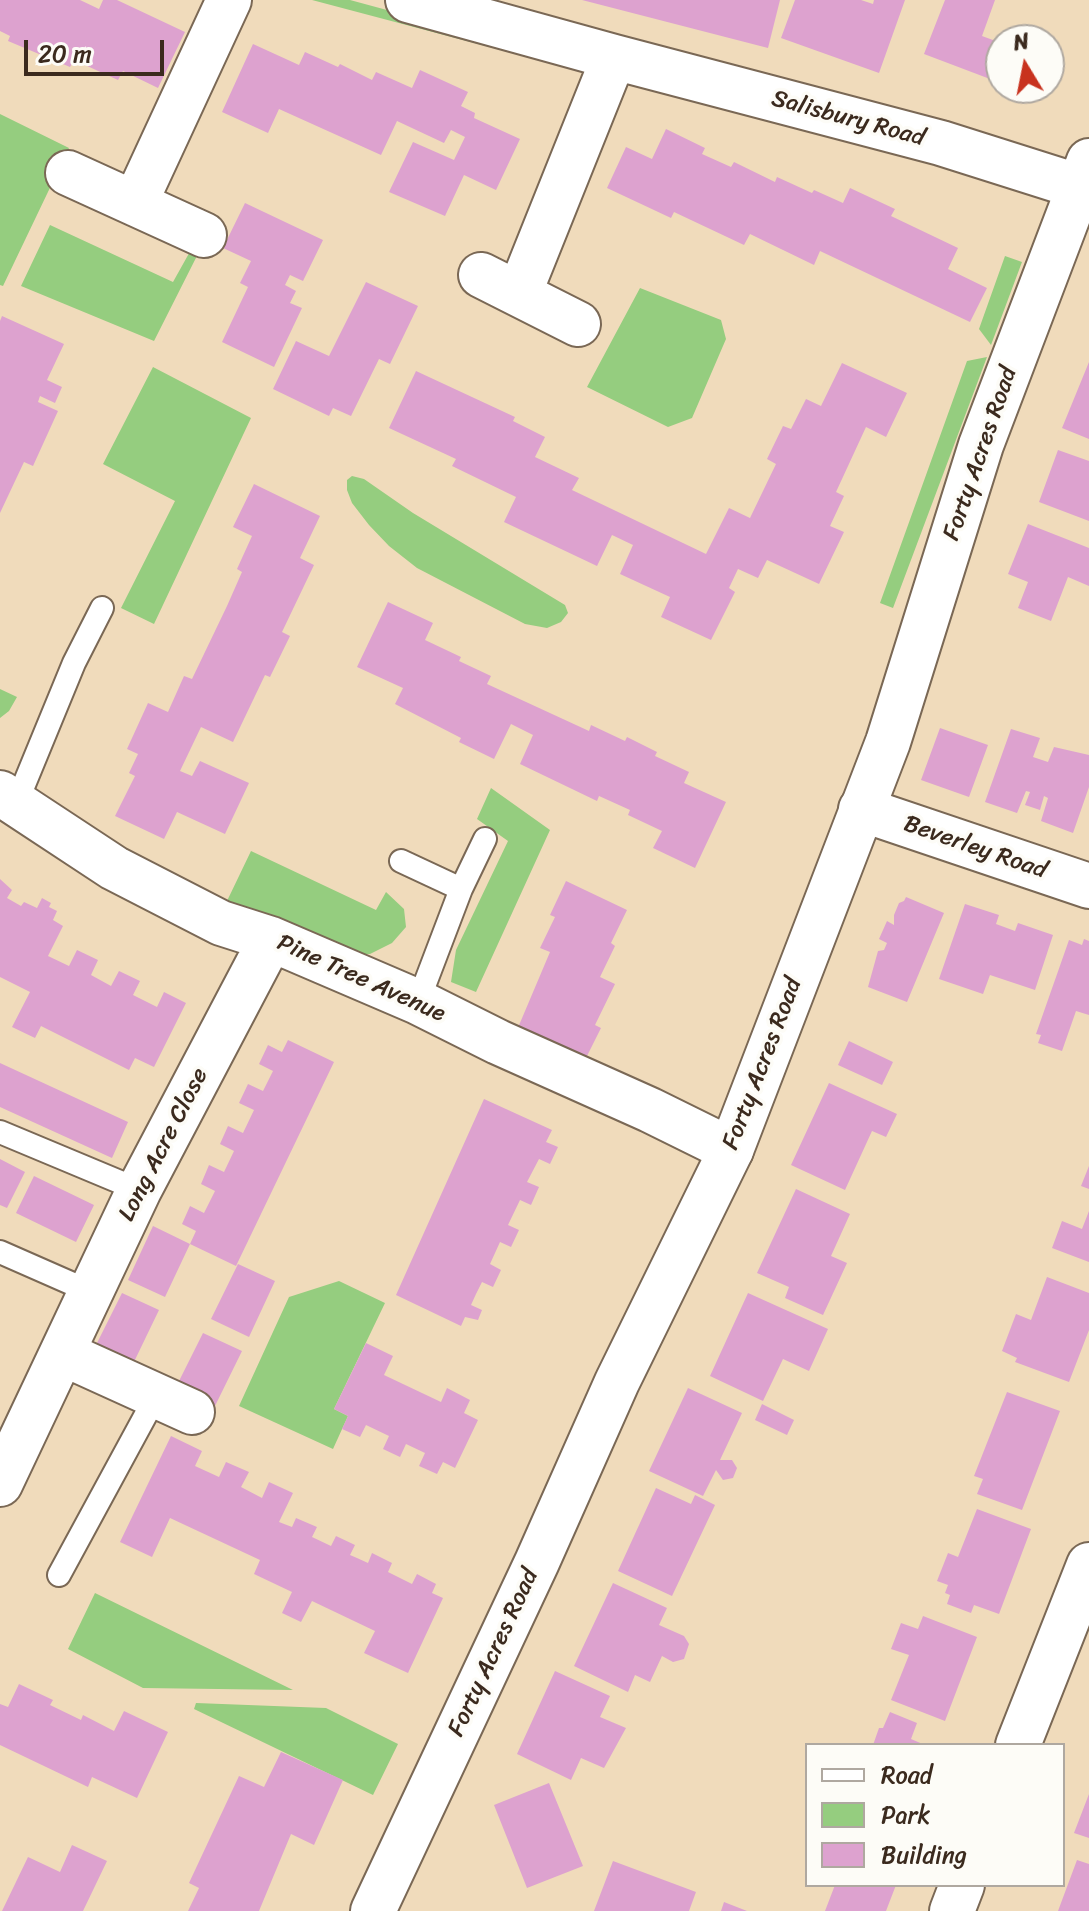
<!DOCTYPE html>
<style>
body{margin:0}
#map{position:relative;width:1089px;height:1911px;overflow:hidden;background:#f0dbbb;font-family:Sriracha,sans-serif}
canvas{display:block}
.legend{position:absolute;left:805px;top:1743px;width:260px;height:144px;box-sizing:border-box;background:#fdfcf7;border:2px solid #afa8a0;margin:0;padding:10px 14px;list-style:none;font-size:24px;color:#3b2a1e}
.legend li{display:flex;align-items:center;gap:16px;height:40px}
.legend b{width:40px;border:2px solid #afa8a0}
.north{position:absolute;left:985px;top:24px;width:80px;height:80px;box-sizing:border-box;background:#fdfcf7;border:2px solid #afa8a0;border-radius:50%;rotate:350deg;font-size:22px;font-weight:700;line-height:32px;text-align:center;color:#3b2a1e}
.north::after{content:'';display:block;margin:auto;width:28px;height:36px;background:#c8321e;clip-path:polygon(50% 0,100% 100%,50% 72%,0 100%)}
.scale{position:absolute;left:24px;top:40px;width:140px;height:36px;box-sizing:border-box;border:4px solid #3b2a1e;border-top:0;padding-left:10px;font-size:24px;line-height:28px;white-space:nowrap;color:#3b2a1e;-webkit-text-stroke:6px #fdfcf7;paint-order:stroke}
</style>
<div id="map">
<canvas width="1089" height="1911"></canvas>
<ul class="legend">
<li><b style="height:10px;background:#fff"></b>Road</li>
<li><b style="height:22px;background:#95cd7f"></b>Park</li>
<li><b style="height:22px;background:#dda2cf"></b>Building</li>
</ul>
<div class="north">N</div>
<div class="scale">20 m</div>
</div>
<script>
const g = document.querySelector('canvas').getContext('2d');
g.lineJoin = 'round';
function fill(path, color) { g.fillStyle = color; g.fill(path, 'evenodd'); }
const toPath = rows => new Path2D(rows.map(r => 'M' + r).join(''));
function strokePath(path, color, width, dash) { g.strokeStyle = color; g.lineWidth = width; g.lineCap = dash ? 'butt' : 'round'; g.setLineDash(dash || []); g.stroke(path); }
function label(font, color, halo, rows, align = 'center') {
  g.font = font + ' Sriracha,sans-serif'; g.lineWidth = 7; g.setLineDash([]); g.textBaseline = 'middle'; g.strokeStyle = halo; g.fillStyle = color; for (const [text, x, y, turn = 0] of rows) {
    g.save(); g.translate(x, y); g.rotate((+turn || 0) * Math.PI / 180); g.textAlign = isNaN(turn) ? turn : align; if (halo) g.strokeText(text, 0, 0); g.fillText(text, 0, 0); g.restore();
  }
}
const green = toPath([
 [312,0,350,0,516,45,533,52,531,58],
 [0,114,69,148,3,286,0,285],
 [50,225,173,282,197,239,205,240,154,341,21,286],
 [1005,256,1022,262,991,345,979,329],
 [640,288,721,320,726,339,692,418,668,427,587,387],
 [987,357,893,608,880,603,967,361],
 [153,367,251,418,154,624,121,608,175,501,103,464],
 [352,476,364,479,413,513,565,605,568,613,561,622,547,628,525,624,417,568,389,546,369,525,352,503,347,490,347,480],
 [0,689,17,697,9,711,0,718],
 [491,788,550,830,476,992,451,982,456,950,508,841,477,819],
 [251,851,376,910,386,892,404,909,406,927,392,943,370,954,341,955,330,952,227,901],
 [339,1281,385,1303,334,1409,348,1416,333,1449,239,1406,289,1297],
 [95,1593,293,1690,143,1688,68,1649],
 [196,1703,326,1708,398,1744,373,1795,194,1709]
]);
const building = toPath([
 [0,0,80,0,99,9,103,0,117,0,185,32,158,88,123,71,118,80,74,60,70,67,8,41,10,36,0,31],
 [582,0,780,0,768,48],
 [795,0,861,0,873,4,874,0,905,0,879,73,781,38],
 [945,0,995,0,982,36,1001,43,1001,50,990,79,924,54],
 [253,44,299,65,305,52,338,67,340,64,372,80,376,72,412,88,420,70,468,92,461,106,475,113,474,118,520,139,496,190,464,175,445,216,389,192,413,142,454,160,465,137,451,130,444,143,397,121,381,155,279,109,268,133,222,112],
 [666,129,705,148,702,154,731,167,734,162,775,182,777,177,812,193,814,190,843,203,850,188,895,209,891,216,958,248,948,269,987,288,970,322,820,251,814,265,750,234,744,245,674,212,671,218,607,188,626,147,652,159],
 [245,203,323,240,303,281,290,275,285,285,296,291,290,303,302,308,274,367,222,342,248,287,240,283,251,261,223,248],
 [366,282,418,306,390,364,379,359,351,416,333,408,329,416,273,389,296,341,329,356],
 [2,316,64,344,47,380,62,387,55,403,40,396,38,402,58,411,33,466,24,462,0,513,0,321],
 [1089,362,1089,439,1062,428],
 [842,363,907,393,886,437,866,427,836,492,844,496,830,526,844,532,819,584,767,560,758,578,738,569,729,588,735,592,711,640,661,617,670,597,620,574,633,545,612,535,597,566,504,522,516,497,452,466,456,459,389,428,416,371,515,417,513,421,545,437,535,457,579,478,572,490,706,554,729,508,750,518,776,464,767,459,783,426,791,429,806,399,821,406],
 [1058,450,1089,461,1089,521,1039,502],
 [254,484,320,516,300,558,314,565,282,632,290,636,270,677,265,675,233,742,201,727,180,771,192,776,200,761,249,783,225,834,177,812,164,839,115,816,135,776,129,773,138,754,127,749,148,703,168,712,184,676,192,679,227,606,242,572,237,569,252,536,233,527],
 [1028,524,1089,548,1089,586,1068,577,1051,621,1018,608,1028,582,1008,574],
 [388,602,433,623,425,640,461,657,459,661,491,676,487,684,589,731,591,725,625,741,627,737,657,752,655,756,689,772,684,783,726,802,695,868,653,848,662,831,628,815,630,810,599,796,597,801,520,764,533,735,511,724,494,759,459,742,461,738,395,704,403,688,357,667],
 [940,728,988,745,969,797,921,780],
 [1011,729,1040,738,1033,757,1048,762,1054,747,1089,755,1089,787,1073,833,1041,821,1048,798,1044,796,1040,810,1025,805,1030,792,1026,791,1017,813,985,802],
 [0,879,12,890,7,898,21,906,24,902,37,908,42,898,51,903,49,907,57,911,53,920,63,926,48,956,69,966,77,950,98,960,91,975,111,986,119,971,140,981,133,995,157,1007,164,992,186,1003,154,1067,135,1058,129,1070,41,1026,35,1038,12,1027,30,992,0,977],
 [566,881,627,910,611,943,615,946,600,977,615,984,595,1025,601,1028,584,1062,517,1030,550,952,540,948,555,917,550,915],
 [906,897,944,913,907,1002,868,987,878,951,884,950,887,943,879,939,887,921,894,925,894,915,899,903,904,901],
 [965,904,999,915,996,924,1015,931,1018,923,1053,935,1035,990,990,975,983,994,939,979],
 [1084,939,1089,941,1089,1015,1076,1011,1062,1051,1038,1043,1041,1035,1036,1034,1069,940,1082,945],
 [288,1040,334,1062,236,1266,190,1244,165,1297,128,1280,153,1226,190,1244,196,1231,182,1224,190,1206,204,1213,215,1191,201,1184,209,1165,224,1172,234,1151,220,1144,228,1126,243,1133,254,1110,239,1103,248,1084,263,1091,273,1071,259,1064,268,1045,282,1052],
 [849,1041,893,1062,882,1085,838,1065],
 [0,1063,128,1122,112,1158,0,1107],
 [829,1083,897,1114,886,1137,872,1131,845,1190,791,1165],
 [484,1099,552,1130,546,1142,558,1147,550,1164,539,1159,527,1182,539,1187,531,1205,520,1200,508,1225,519,1230,511,1247,500,1242,490,1264,501,1270,493,1287,482,1282,476,1294,471,1305,482,1310,478,1320,465,1317,461,1326,396,1295],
 [0,1159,25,1172,7,1208,0,1205],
 [1089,1166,1089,1189,1081,1186],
 [34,1176,94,1205,76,1242,16,1213],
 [796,1189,850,1214,831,1256,847,1263,823,1315,785,1298,789,1287,757,1273],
 [1089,1211,1089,1262,1052,1248,1062,1221,1082,1229],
 [238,1264,275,1281,249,1337,211,1319],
 [1047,1277,1089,1293,1089,1330,1069,1382,1015,1362,1017,1358,1002,1351,1016,1314,1031,1320],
 [122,1293,159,1310,132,1366,94,1349],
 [748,1293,828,1329,809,1371,783,1359,763,1401,710,1376],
 [203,1333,242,1351,215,1406,176,1387],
 [366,1343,393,1356,384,1375,441,1402,447,1388,470,1400,464,1413,478,1420,455,1468,443,1462,437,1474,419,1466,425,1453,406,1444,400,1457,383,1449,389,1436,366,1425,360,1437,342,1429,348,1416,334,1409],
 [688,1388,742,1413,720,1460,732,1460,737,1468,733,1478,723,1480,716,1470,703,1496,649,1471],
 [1007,1392,1060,1411,1022,1510,977,1494,983,1479,974,1476],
 [762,1404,794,1420,787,1435,755,1420],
 [171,1436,202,1451,195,1466,219,1477,226,1462,249,1472,241,1487,262,1498,269,1482,293,1493,279,1522,292,1527,296,1518,317,1527,312,1537,331,1546,336,1536,355,1545,350,1555,357,1558,368,1563,372,1553,392,1563,388,1572,412,1584,417,1574,436,1584,432,1593,443,1598,408,1673,364,1653,375,1631,312,1601,301,1622,282,1613,292,1592,254,1574,260,1560,170,1518,152,1557,120,1542],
 [656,1488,691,1504,695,1495,715,1505,672,1596,618,1571],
 [977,1509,1031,1529,999,1614,974,1605,971,1613,947,1604,950,1595,945,1593,948,1585,937,1581,948,1553,958,1557],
 [613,1583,667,1608,659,1625,684,1636,689,1644,684,1659,673,1662,662,1656,650,1682,635,1675,628,1692,574,1666],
 [923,1616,977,1637,945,1721,891,1700,909,1655,891,1649,901,1623,918,1629],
 [555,1671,610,1696,600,1717,626,1728,604,1768,581,1758,571,1780,517,1754],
 [19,1684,53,1700,50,1705,81,1720,83,1715,114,1731,124,1711,168,1732,137,1798,92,1777,88,1787,0,1745,0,1704,8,1707],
 [890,1712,917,1723,911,1739,925,1745,873,1745,879,1728,883,1728],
 [281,1752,343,1780,314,1845,291,1834,259,1911,188,1911,199,1888,189,1883,239,1776,264,1787],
 [549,1783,583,1866,527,1888,494,1805],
 [1089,1794,1089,1838,1074,1833],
 [72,1845,107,1861,83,1911,2,1911,28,1857,60,1872],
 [1077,1860,1089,1864,1089,1911,1058,1911],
 [613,1861,696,1892,689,1911,594,1911],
 [896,1885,886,1911,825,1911,835,1885],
 [724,1902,747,1911,721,1911]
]);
const lane = toPath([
 [16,804,74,663,102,608],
 [401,861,461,889],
 [418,1002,461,889,485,839],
 [0,1132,139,1190],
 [0,1252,91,1292],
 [59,1575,155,1398]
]);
const street = toPath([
 [408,0,614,57,941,143,1080,187],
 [68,173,204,235],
 [135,203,229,0],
 [481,275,578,324],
 [519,294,614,57],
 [0,793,114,868,221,923,271,939,418,1002,498,1042,650,1110,731,1150],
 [861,809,1089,886],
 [62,1353,192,1412],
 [0,1484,139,1190,271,939],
 [1018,1745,1089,1565],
 [952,1911,962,1885]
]);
const secondary = toPath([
 [373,1911,537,1562,617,1382,731,1150,888,742,981,445,1089,161]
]);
const streetNames = [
 ["Salisbury Road",848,119,15],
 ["Forty Acres Road",981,454,-71],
 ["Beverley Road",975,848,19],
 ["Pine Tree Avenue",361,979,24],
 ["Forty Acres Road",763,1064,-69],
 ["Long Acre Close",164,1145,-63],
 ["Forty Acres Road",494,1653,-65]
];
fill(green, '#95cd7f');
fill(building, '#dda2cf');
strokePath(lane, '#7a6855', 26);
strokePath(street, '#7a6855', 48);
strokePath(secondary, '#7a6855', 48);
strokePath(lane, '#fff', 22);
strokePath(street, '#fff', 44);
strokePath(secondary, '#fff', 44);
label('24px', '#3b2a1e', '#fdfcf7', streetNames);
</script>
